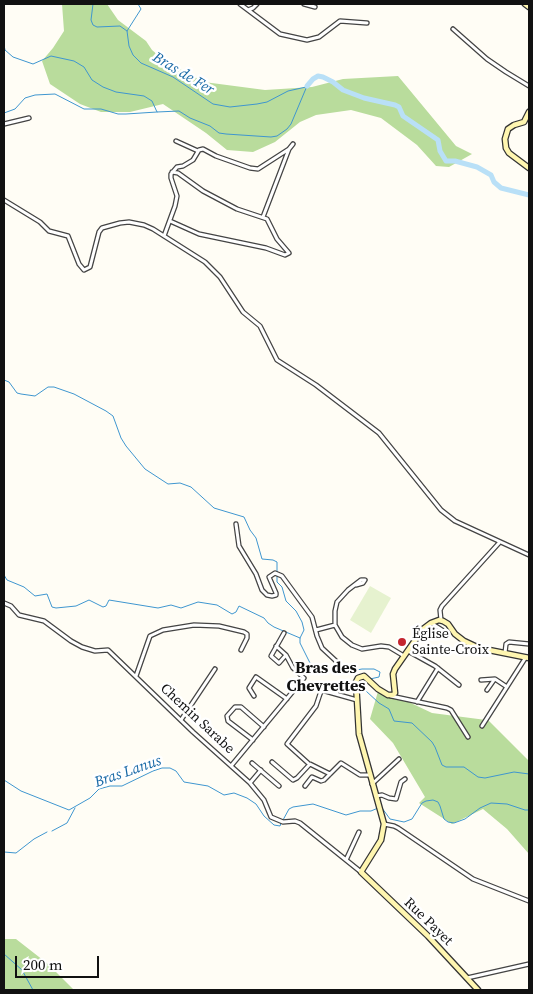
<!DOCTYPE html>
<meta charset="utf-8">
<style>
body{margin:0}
#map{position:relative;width:533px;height:994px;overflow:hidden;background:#fffdf5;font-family:"Source Serif 4",serif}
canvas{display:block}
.frame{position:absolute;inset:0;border:5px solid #111;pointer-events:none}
.scale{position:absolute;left:15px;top:956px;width:84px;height:22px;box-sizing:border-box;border:2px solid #111;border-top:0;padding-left:6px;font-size:15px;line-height:18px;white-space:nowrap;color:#111;-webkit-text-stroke:4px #fff;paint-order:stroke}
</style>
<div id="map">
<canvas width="533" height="994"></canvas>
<div class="frame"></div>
<div class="scale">200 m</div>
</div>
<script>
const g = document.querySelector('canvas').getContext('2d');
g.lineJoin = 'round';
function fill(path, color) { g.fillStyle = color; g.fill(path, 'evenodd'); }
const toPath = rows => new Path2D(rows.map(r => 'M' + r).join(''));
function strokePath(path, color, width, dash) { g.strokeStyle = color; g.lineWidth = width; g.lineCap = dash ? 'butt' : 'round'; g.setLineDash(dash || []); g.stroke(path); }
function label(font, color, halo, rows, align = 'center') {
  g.font = font + ' "Source Serif 4",serif'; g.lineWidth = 5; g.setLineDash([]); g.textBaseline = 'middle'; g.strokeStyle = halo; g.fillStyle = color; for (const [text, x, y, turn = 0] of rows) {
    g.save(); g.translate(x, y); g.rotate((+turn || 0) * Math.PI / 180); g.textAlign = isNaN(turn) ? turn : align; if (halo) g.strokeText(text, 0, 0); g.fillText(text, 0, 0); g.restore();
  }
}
const forest = toPath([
 [62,4,107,4,118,20,146,41,152,50,165,61,204,82,265,90,312,87,343,79,398,76,456,146,472,154,449,167,436,166,417,145,381,118,351,110,316,115,300,122,275,142,253,152,227,150,206,133,163,104,130,112,101,112,80,104,50,84,42,61,53,48,64,31],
 [379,688,432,713,486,720,487,719,529,761,529,854,507,829,483,809,452,824,419,803,425,797,393,743,370,719],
 [4,939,16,939,48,964,74,990,4,990]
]);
const pitch = toPath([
 [370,586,391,598,371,633,350,620]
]);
const stream = toPath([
 [93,4,91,20,93,25,97,27,120,26,127,31],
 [138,4,141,9,127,31,129,46,133,55,141,63,173,77,213,104,230,107,257,104,267,102,288,91,306,87],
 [4,45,5,50,13,57,33,64,51,56,74,61,84,67,92,80,103,87,116,92,144,96,152,101,157,112,179,111,190,118,210,126,219,133,226,134,271,137,277,136,287,129,291,124,307,86],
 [4,113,15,109,25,98,35,95,55,94,84,109,101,109,118,114,126,114,157,112],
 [4,380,9,382,17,393,21,394,35,396,48,387,54,387,74,394,106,411,113,416,121,438,126,446,145,469,168,484,180,483,191,487,214,508,244,517,250,530,256,538,262,559,273,560,277,562,277,582,282,587,286,601,296,611,302,622,304,630,300,638,300,643,311,665,315,668,324,670,351,671,362,669,374,669,380,672,379,677,370,679],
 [4,575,7,580,24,587,35,596,47,594,52,607,56,608,76,606,89,600,103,607,106,606,109,600,158,608,171,605,181,608,198,602,217,605,232,614,236,612,239,606,264,618,268,623,274,627,300,638],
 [367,681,364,684,366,691,379,703,389,709,394,721,412,723,432,742,435,747,442,765,446,767,464,767,478,777,485,778,514,772,529,774],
 [4,780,21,791,69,810,90,798,99,789,110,786,122,786,153,771,162,768,170,768,176,771,184,782,208,786,224,795,234,793,247,798,256,804,264,816,274,825,280,826,281,823],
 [382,808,390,819,404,822,412,819,422,803,426,801,433,800,438,802,440,806,444,819,448,822,454,823,465,819,480,808,491,803,507,804,525,810,529,810],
 [283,820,289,809,293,807,313,804,346,815,360,811,371,811,378,808],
 [52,831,67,823,75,808],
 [4,852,16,853,34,839,47,832],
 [4,954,22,970,33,990]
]);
const river = toPath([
 [307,86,313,79,318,76,323,77,333,82,343,90,364,98,395,105,399,107,403,116,438,140,440,151,446,161,455,161,477,167,491,175,494,182,501,188,529,195]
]);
const street = toPath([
 [240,4,280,34,307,40,319,37,340,21,367,23],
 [304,4,315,7],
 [248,10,253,8,257,4],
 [453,29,487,59,506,72,529,86],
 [4,124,29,118],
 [176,141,198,151],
 [4,200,40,222,49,231,68,236,79,264,84,270,90,267,99,232,102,228,120,223,129,222,144,225,153,229,205,262,220,277,243,312,260,326,277,360,316,385,379,433,441,510,455,521,529,555],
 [263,217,289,149,293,144],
 [170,221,199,234,266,248,285,255,289,253,277,239,267,219,237,209,203,191,178,173,172,172],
 [164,236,175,206,177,196,171,178,171,174,177,167,183,166,193,160,199,150,203,149,216,156,250,168,258,169,289,149],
 [236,524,239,546,256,574,262,590,267,595,272,596,276,595,276,593,269,577,275,573,282,576,312,617,317,636,322,648,336,661],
 [356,585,363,583,365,580,361,580,348,590,337,602,335,611,335,625,342,637,352,645,362,649,381,646,389,647,404,656],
 [4,603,11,606,19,615,44,621,71,641,82,647,95,651,108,650,193,732,250,783,264,800,271,817,283,822,295,821,300,823,361,872],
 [441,620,440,610,442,606,499,543],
 [431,623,442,630],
 [316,630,335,625],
 [284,633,271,656,279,663,286,655],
 [408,651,435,666,459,685],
 [505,653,506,644,509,642,529,644],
 [136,676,150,636,163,630,194,625,219,626,244,632,247,634,247,638,241,650],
 [481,680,495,679,507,687],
 [487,690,494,680],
 [254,696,249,688,256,677,287,699],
 [391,696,447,708,451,710,468,737],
 [417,702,438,668],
 [181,720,215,669],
 [482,726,526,657],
 [253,740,228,721,227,716,235,707,241,707,264,727],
 [272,762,293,780,297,778,310,764,330,774],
 [252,763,279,786],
 [308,763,287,744,316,706,320,694,322,690,325,691,357,700],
 [231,766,304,678,293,668,286,655,276,646],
 [250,783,261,770],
 [372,784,399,759],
 [305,786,312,777,321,781,324,780,341,763,360,775,369,775],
 [376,796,382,795,389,798,396,799,401,782,405,779],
 [384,824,394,826,398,828,473,879,529,901],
 [346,860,359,832],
 [467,978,529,964]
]);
const secondary = toPath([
 [525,4,529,7],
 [529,112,524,122,514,125,508,129,505,139,506,148,509,153,529,168],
 [478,990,428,936,361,872,381,840,384,824,359,734,356,682,358,678,364,676,378,689,388,695,393,695,395,693,393,674,395,669,423,629,431,623,439,620,443,621,448,624,455,634,464,641,479,648,529,658]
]);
const markers = [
 [402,642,5,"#c4262e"]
];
const poiNames = [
 ["Église",412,634],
 ["Sainte-Croix",412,650]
];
const streetNames = [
 ["Chemin Sarabe",197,719,43],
 ["Rue Payet",428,922,44]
];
const waterNames = [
 ["Bras de Fer",183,74,31],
 ["Bras Lanus",128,772,-19]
];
const quarterNames = [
 ["Bras des",326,669],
 ["Chevrettes",326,687]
];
fill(forest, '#b9dc9c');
fill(pitch, '#e6f2cf');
strokePath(stream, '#3f96cf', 1);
strokePath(river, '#b9e0f7', 5);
strokePath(street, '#444', 5.5);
strokePath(secondary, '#333', 7);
strokePath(street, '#fff', 3);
strokePath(secondary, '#fff6b0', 4.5);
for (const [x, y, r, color] of markers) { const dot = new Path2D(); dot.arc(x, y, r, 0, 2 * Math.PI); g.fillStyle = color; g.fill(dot); strokePath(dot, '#fff', 2); }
label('14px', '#111', '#fff', poiNames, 'left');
label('14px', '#111', '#fff', streetNames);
label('italic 15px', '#1768a6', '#fff', waterNames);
label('bold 16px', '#111', '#fff', quarterNames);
</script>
